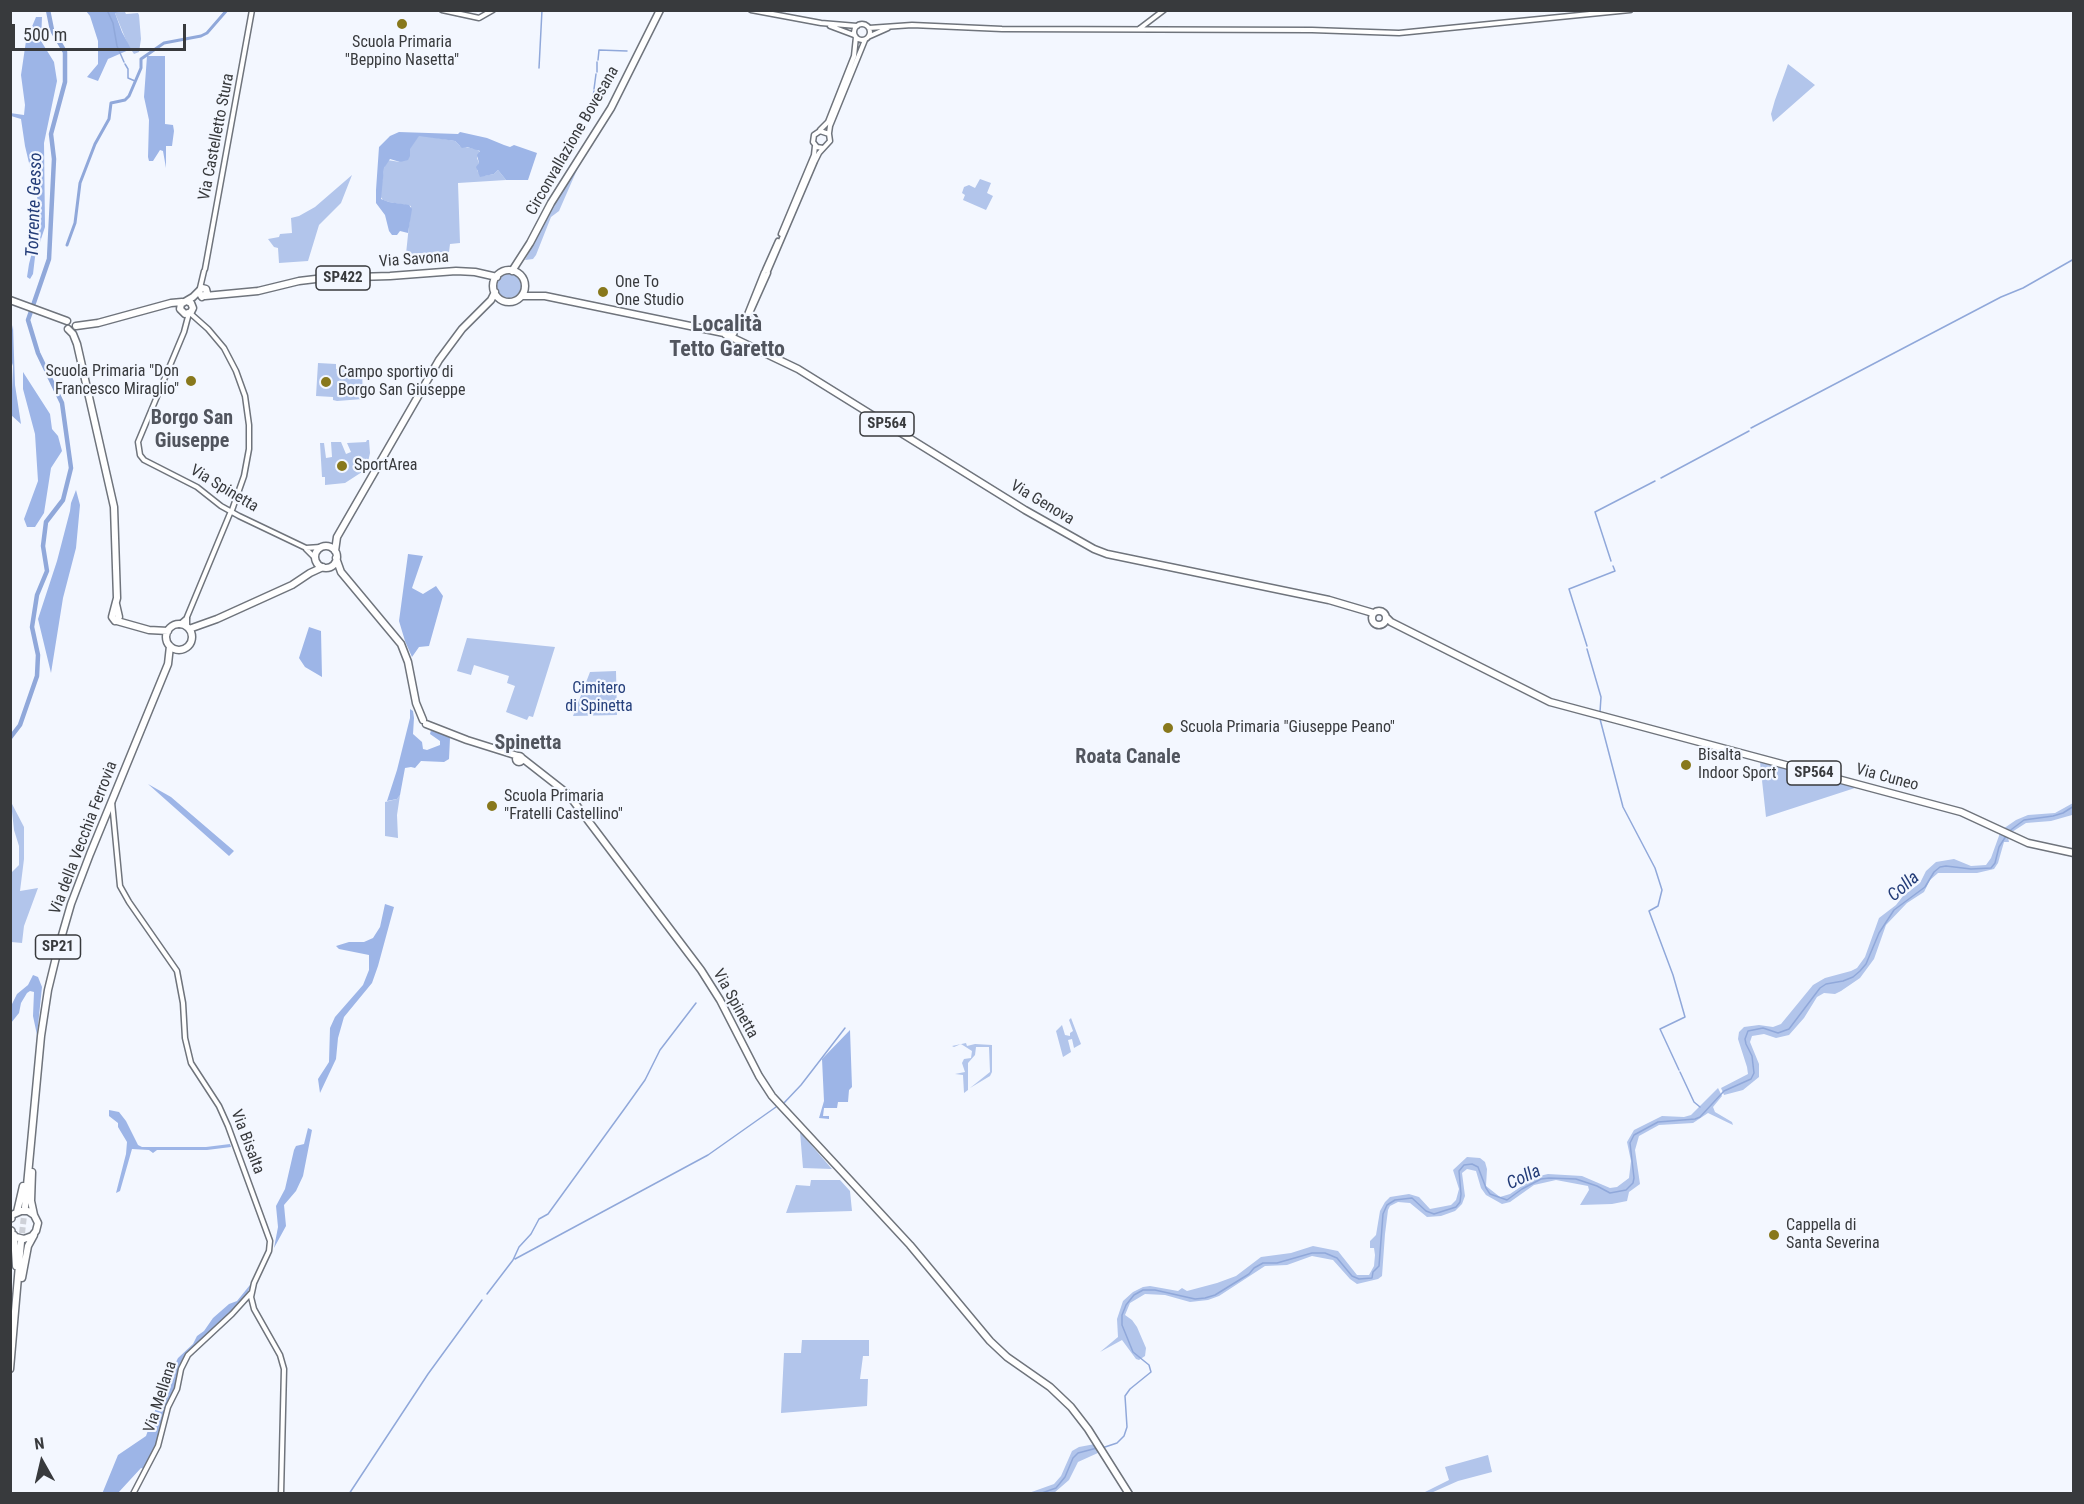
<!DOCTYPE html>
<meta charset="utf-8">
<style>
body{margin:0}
#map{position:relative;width:2084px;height:1504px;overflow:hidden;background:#f3f7ff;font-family:"Roboto Condensed",sans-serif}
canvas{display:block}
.frame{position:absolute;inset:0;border:12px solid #383a3d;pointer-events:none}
.north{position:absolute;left:12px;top:1432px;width:60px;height:60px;-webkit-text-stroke:4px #f3f7ff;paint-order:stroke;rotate:352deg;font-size:16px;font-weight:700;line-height:24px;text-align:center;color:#383a3d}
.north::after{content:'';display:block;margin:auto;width:21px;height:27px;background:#383a3d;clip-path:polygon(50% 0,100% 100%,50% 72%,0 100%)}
.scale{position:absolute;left:12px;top:24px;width:174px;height:27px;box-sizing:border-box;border:3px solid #383a3d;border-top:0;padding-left:8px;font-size:18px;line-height:21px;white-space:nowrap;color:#383a3d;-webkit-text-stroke:4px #f3f7ff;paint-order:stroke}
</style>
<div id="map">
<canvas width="2084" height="1504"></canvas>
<div class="frame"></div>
<div class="north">N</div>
<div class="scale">500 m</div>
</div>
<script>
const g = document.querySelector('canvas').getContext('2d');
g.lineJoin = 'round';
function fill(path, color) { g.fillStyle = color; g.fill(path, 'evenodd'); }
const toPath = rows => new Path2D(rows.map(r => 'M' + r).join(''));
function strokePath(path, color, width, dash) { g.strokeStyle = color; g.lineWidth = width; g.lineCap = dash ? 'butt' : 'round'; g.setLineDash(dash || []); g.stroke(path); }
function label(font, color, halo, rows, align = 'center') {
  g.font = font + ' "Roboto Condensed",sans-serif'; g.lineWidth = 4.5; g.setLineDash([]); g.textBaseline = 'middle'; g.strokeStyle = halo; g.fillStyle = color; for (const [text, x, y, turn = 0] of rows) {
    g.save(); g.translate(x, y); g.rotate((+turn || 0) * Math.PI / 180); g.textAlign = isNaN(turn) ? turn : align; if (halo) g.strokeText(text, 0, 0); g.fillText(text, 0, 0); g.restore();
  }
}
const green = toPath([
 [125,12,126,14,138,13,139,15,141,39,139,52,134,54,128,45,115,13],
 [1788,64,1815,85,1773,122,1771,114,1775,100],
 [419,135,455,141,460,146,476,149,480,152,477,158,479,163,477,170,478,172,483,176,494,174,498,170,506,180,458,183,460,243,450,244,449,252,406,254,411,206,389,202,383,200,380,196,384,168,387,160,400,162,410,154,409,149],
 [580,163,559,211,551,217,536,255,533,259,525,260,548,215],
 [352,175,341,203,319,225,308,261,279,263,278,248,274,247,268,239,279,237,280,234,292,233,291,218,299,216,315,207],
 [980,179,991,183,987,193,993,196,986,210,963,200,965,195,962,193,964,187,969,185,975,188],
 '497 286a12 12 0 1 1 24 0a12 12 0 1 1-24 0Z',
 [318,363,336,364,336,369,362,370,363,399,337,401,333,400,333,397,316,396],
 [367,440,369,440,370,453,368,462,362,472,345,483,325,485,325,477,322,477,320,443,324,443,326,458,332,457,331,442,341,442,346,454,351,452,347,443,366,442],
 [467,638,555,647,533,717,529,716,527,720,506,712,515,686,507,683,509,676,474,665,471,675,457,671],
 [616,671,617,715,573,716,590,672],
 [1760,762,1858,787,1766,817],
 [400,795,397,815,398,838,385,836,385,802,397,799],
 [11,802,24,827,24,859,20,891,38,888,24,926,22,943,11,942,11,873,19,865,19,846,14,830],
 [2073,803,2072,815,2051,821,2026,823,2012,832,2003,829,2016,820,2028,815,2055,813],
 [2000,833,2008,837,2009,842,2004,842,1998,863,1994,869,1977,873,1938,873,1930,880,1924,892,1907,903,1886,925,1874,959,1860,978,1841,991,1835,994,1824,993,1817,997,1804,1018,1789,1035,1776,1038,1764,1034,1752,1036,1750,1042,1759,1064,1759,1077,1743,1090,1724,1095,1721,1088,1748,1074,1747,1067,1738,1039,1739,1032,1744,1027,1759,1025,1773,1027,1781,1024,1813,985,1825,978,1851,971,1857,968,1865,957,1879,918,1896,905,1903,896,1920,883,1926,871,1936,862,1954,859,1971,866,1986,865,1991,858],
 [1071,1018,1081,1044,1074,1048,1072,1039,1068,1040,1071,1052,1063,1057,1056,1031,1062,1025,1065,1035,1070,1036,1070,1033,1073,1031,1069,1020],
 [966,1043,967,1046,975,1044,992,1045,992,1072,990,1076,970,1088,990,1072,989,1047,976,1047,975,1055,968,1063,968,1090,964,1093,963,1075,955,1074,965,1072,962,1063,964,1059,971,1058,972,1051,961,1044,954,1047,952,1046],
 [1718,1088,1722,1096,1713,1107,1715,1112,1732,1122,1733,1125,1708,1113,1693,1123,1659,1125,1639,1136,1635,1150,1640,1184,1629,1192,1627,1201,1612,1204,1580,1205,1589,1190,1588,1186,1556,1180,1534,1185,1510,1202,1502,1204,1486,1195,1481,1188,1476,1171,1467,1169,1462,1173,1465,1196,1462,1204,1455,1211,1441,1216,1427,1217,1410,1203,1398,1202,1390,1206,1388,1210,1385,1234,1382,1276,1378,1279,1357,1284,1350,1279,1333,1260,1312,1256,1287,1265,1265,1266,1219,1296,1208,1300,1190,1302,1165,1295,1145,1294,1130,1303,1125,1315,1132,1320,1137,1327,1146,1348,1145,1356,1139,1360,1136,1359,1122,1340,1100,1352,1118,1337,1117,1319,1123,1301,1133,1292,1143,1287,1150,1286,1178,1291,1182,1288,1187,1291,1217,1283,1236,1276,1261,1257,1291,1253,1313,1246,1338,1251,1357,1275,1369,1275,1374,1266,1375,1255,1374,1248,1370,1248,1370,1241,1376,1235,1380,1211,1385,1202,1390,1197,1409,1194,1419,1197,1430,1209,1451,1205,1456,1200,1459,1189,1453,1170,1467,1157,1480,1158,1485,1162,1487,1169,1486,1186,1500,1197,1510,1194,1535,1177,1548,1174,1582,1176,1610,1188,1617,1187,1629,1178,1631,1161,1627,1142,1634,1130,1662,1116,1684,1117,1691,1115],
 [800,1132,832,1169,803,1168],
 [811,1180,840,1180,850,1191,852,1211,786,1213,796,1185,810,1186],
 [802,1340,869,1340,869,1356,863,1356,860,1379,868,1379,867,1406,781,1413,784,1353,801,1353],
 [1095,1444,1100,1452,1078,1462,1069,1480,1054,1493,1026,1494,1054,1484,1061,1476,1072,1451,1079,1447],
 [1488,1455,1492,1472,1458,1481,1431,1493,1423,1493,1449,1480,1445,1467]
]);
const forest = toPath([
 [125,11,125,12,115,13,122,32,131,49,108,59,98,81,87,77,98,64,98,41,90,16,86,11],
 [36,17,42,17,41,41,54,62,57,81,44,143,45,227,35,257,33,274,30,279,27,277,29,264,40,221,38,201,25,146,21,119,11,116,10,113,24,115,25,105,21,75,26,41],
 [147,56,165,56,165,124,173,125,174,131,172,146,166,146,166,168,163,151,160,150,153,161,149,161,148,157,149,120,144,97],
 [399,132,458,134,460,132,487,138,504,145,510,147,514,145,537,153,528,180,506,180,498,170,494,174,480,177,476,167,479,163,477,155,480,151,467,147,462,148,455,141,419,136,410,149,410,156,408,160,400,162,390,159,384,168,381,199,389,202,409,205,412,209,408,233,400,231,397,235,392,235,389,231,385,215,376,203,376,190,379,147,390,136],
 [13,325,15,385,21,424,11,415,13,366,11,360,10,340],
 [23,372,50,414,52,429,58,436,62,451,51,468,44,513,35,527,27,527,24,519,38,481,35,434,23,389],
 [76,490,80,505,76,548,63,598,51,673,38,619,57,561,70,511,71,503],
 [408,554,423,556,412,588,423,594,436,586,443,596,429,646,419,647,412,657,405,641,399,621],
 [309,627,321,631,322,677,305,667,299,658],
 [410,709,413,711,414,718,413,734,422,742,423,749,427,750,440,745,440,741,430,734,431,730,435,729,450,738,449,759,444,762,421,761,415,768,411,767,405,768,400,795,397,799,387,801,397,770,410,718],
 [148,784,171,797,234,851,229,856],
 [385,904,394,907,378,966,372,983,344,1017,338,1038,336,1059,320,1093,318,1079,329,1062,330,1028,335,1017,363,985,369,970,369,955,339,949,336,946,349,942,364,942,373,938,380,927],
 [33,975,38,977,42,987,37,1035,33,1016,34,992,30,991,27,993,21,1003,19,1013,11,1023,11,1006,17,994,28,985],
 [850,1030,852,1087,849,1090,848,1102,838,1102,837,1108,824,1108,823,1116,829,1116,829,1119,819,1118,824,1101,822,1059],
 [109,1110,119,1112,126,1121,138,1145,142,1147,206,1147,230,1144,231,1147,207,1150,157,1150,153,1153,149,1150,132,1149,120,1191,116,1193,126,1154,127,1142,118,1127,118,1123,109,1116],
 [308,1128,312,1130,303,1176,296,1191,284,1205,286,1226,274,1248,278,1227,276,1206,285,1189,294,1150,296,1146,304,1144],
 [254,1280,246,1295,237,1307,185,1356,158,1442,144,1469,141,1468,118,1493,102,1494,118,1455,146,1436,163,1388,178,1358,193,1344,197,1336,204,1331,213,1318,229,1304,237,1301]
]);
const stream = toPath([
 [107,10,113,23,117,46,124,62],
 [598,60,599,50,627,51],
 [125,64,128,69,128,78,135,81],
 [539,68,542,10],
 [597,72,597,62],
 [594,89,596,74],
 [592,101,594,91],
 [592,105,592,103],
 [1751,428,2001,297,2023,288,2074,259],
 [1661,478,1749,431],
 [1611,561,1595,512,1655,481],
 [1587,646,1569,589,1615,571,1613,566],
 [1587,649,1601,697,1600,712],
 [1600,719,1623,807,1655,868,1662,890,1658,906,1649,911,1673,975,1685,1017,1660,1029,1679,1070],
 [2008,832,2024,820,2053,816,2063,813,2074,806],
 [1680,1072,1694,1102,1700,1107],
 [783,1104,801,1085,845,1028],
 [827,1160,873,1209],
 [515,1259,708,1155,776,1107],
 [487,1294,513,1260,519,1247,531,1234,539,1219,548,1214,625,1108,645,1080,660,1050,696,1003],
 [1102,1448,1117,1443,1124,1436,1127,1427,1125,1396,1130,1389,1151,1372,1149,1365,1133,1352,1122,1325,1122,1315,1126,1305,1134,1295,1143,1290,1155,1290,1195,1299,1205,1298,1215,1295,1249,1274,1254,1268,1263,1263,1277,1263,1312,1253,1325,1253,1337,1258,1352,1276,1359,1279,1372,1278,1373,1272,1379,1266,1383,1214,1387,1205,1395,1200,1412,1198,1426,1211,1434,1214,1456,1207,1460,1202,1461,1194,1459,1171,1464,1165,1472,1164,1478,1167,1486,1188,1490,1194,1507,1200,1522,1189,1541,1179,1549,1178,1576,1179,1597,1186,1610,1193,1626,1190,1633,1183,1634,1178,1630,1143,1634,1135,1658,1122,1695,1119,1700,1117,1724,1091,1751,1079,1754,1073,1752,1056,1746,1044,1745,1039,1748,1031,1763,1028,1778,1033,1789,1029,1820,988,1826,984,1843,981,1853,977,1860,971,1866,964,1879,933,1894,910,1925,887,1934,872,1940,867,1946,866,1971,869,1991,868,1995,863,1999,847,2006,836],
 [349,1494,428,1374,482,1300],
 [1039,1494,1056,1488,1065,1477,1073,1458,1078,1453,1097,1448]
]);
const canal = toPath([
 [67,245,75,223,80,183,95,144,109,119,111,103,125,100,129,96,141,68,141,59,164,43,201,36,207,33,227,10]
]);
const river = toPath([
 [10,738,20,725,37,676,38,655,32,627,37,595,47,571,43,546,46,522,63,500,71,468,62,403,38,353,28,320,49,259,54,159,51,134,65,82,65,52,52,30,48,10]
]);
const majorTunnel = toPath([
 [21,1242,25,1207]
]);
const minor = toPath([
 [442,10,479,18,493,10],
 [751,10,821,23,857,26],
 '854 32a8 8 0 1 1 16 0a8 8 0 1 1-16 0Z',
 [830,26,854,35],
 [869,28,912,25,1002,29,1312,30,1399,33,1630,10],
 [1139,29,1164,10],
 [870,36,888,28],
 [820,130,828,122,854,56,856,37],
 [829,133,830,126,865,40],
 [781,234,814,155,815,146],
 [205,269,252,10],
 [765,270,778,241],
 [768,271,815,161,819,153,830,141,829,134,820,131,814,135,813,142,817,147,823,148],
 [200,288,204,271],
 [189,313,184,332,138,442,140,455,144,460,197,487,221,506,239,516,306,548,321,547],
 [190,313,208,329,224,348,236,371,245,396,249,425,249,449,244,476,232,510],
 [732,326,740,323,746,317,764,272],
 [734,330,747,320,768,273],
 [306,549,315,558],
 [179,625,187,618],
 [187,627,187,617,231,511],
 [112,802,120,886,129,902,177,971,183,1003,185,1038,191,1063,219,1106,228,1126,270,1241,269,1251,254,1283,251,1297,254,1309,280,1355,284,1369,281,1494],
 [133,1494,158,1446,168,1407,177,1389,181,1369,188,1355,232,1314,251,1293]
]);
const major = toPath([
 '493 286a16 16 0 1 1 32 0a16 16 0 1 1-32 0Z',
 [512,271,530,243,551,203,611,108,660,10],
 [205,296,258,291,299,281,324,278,390,276,456,271,475,272,497,277],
 [522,296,545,296,724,333],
 [10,300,67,321],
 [187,301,191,303,193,308,191,312,185,314,180,309,181,304,193,297,202,288,206,289,207,293,202,297,199,292],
 '724 331a5 5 0 1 1 10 0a5 5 0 1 1-10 0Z',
 [76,326,98,323,171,303,182,302],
 [68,329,73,334,77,344,114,507,117,598,112,617,115,621,119,617,116,604],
 [729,336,798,369,1025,510,1094,549,1107,554,1329,600,1373,613],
 '315 557a11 11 0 1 1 22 0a11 11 0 1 1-22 0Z',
 [335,551,337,537,439,360,462,329,491,300,495,292],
 [336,558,341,572,401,644,408,662,416,703,423,720],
 '1372 618a7 7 0 1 1 14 0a7 7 0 1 1-14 0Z',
 [1386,617,1391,622,1550,702,1961,812,2028,843,2074,853],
 [117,621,149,630,168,631],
 '166 637a13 13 0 1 1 26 0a13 13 0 1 1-26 0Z',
 [189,629,217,619,292,585,310,573,323,567],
 [426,724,467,740,518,756],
 '516 759a3 3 0 1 1 6 0a3 3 0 1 1-6 0Z',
 [522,758,568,794,701,970,720,1000,759,1076,772,1096,910,1245,990,1341,1007,1357,1050,1387,1071,1407,1088,1429,1129,1494],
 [32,1172,31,1201,34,1215],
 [25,1207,41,1036,48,990,58,949,71,904,90,854,168,664,170,646],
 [17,1212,23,1186],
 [14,1214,21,1211,28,1211,34,1215,38,1223,36,1231,32,1236,24,1239,16,1237],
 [14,1235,16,1266],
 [22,1278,28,1246,34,1235],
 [10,1369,21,1242]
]);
const highway = toPath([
 [10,1218,11,1218],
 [10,1231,11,1231]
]);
const markers = [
 [402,24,6,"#88781c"],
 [603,292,6,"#88781c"],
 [191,381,6,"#88781c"],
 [326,382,6,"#88781c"],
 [342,466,6,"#88781c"],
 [1168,728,6,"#88781c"],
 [1686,765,6,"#88781c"],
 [492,806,6,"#88781c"],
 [1774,1235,6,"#88781c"]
];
const shields = [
 [343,278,54],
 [887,424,54],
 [1814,773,54],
 [58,947,45]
];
const shieldNames = [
 ["SP422",343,278],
 ["SP564",887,424],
 ["SP564",1814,773],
 ["SP21",58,947]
];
const poiNames = [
 ["Scuola Primaria",402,43,"center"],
 ["\"Beppino Nasetta\"",402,61,"center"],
 ["One To",615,283],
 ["One Studio",615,301],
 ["Scuola Primaria \"Don",179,372,"right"],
 ["Francesco Miraglio\"",179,390,"right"],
 ["Campo sportivo di",338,373],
 ["Borgo San Giuseppe",338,391],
 ["SportArea",354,466],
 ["Scuola Primaria \"Giuseppe Peano\"",1180,728],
 ["Bisalta",1698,756],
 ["Indoor Sport",1698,774],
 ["Scuola Primaria",504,797],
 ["\"Fratelli Castellino\"",504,815],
 ["Cappella di",1786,1226],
 ["Santa Severina",1786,1244]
];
const streetNames = [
 ["Via Castelletto Stura",217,137,-79],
 ["Circonvallazione Bovesana",573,141,-60],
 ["Via Savona",414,260,-4],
 ["Via Spinetta",224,489,31],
 ["Via Genova",1042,503,31],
 ["Via Cuneo",1887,778,15],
 ["Via della Vecchia Ferrovia",84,838,-69],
 ["Via Spinetta",735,1004,61],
 ["Via Bisalta",247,1142,69],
 ["Via Mellana",161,1397,-72]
];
const parkNames = [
 ["Cimitero",599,689],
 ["di Spinetta",599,707]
];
const waterNames = [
 ["Torrente Gesso",35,205,-88],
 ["Colla",1904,887,-41],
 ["Colla",1524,1178,-25]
];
const quarterNames = [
 ["Borgo San",192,419],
 ["Giuseppe",192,442],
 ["Spinetta",528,744],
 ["Roata Canale",1128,758]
];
const districtNames = [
 ["Località",727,325],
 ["Tetto Garetto",727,350]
];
fill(green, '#b2c5eb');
fill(forest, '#9db5e7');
strokePath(stream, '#90a8da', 1.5);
strokePath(canal, '#90a8da', 3);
strokePath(river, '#90a8da', 4.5);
strokePath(majorTunnel, '#ced1d8', 6, [6, 3]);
strokePath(minor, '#6f747c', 7);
strokePath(major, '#6f747c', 9);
strokePath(highway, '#6f747c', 10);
strokePath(minor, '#fff', 4);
strokePath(major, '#fff', 6);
strokePath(highway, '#fff', 7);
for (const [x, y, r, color] of markers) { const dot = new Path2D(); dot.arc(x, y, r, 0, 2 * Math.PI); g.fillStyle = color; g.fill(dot); strokePath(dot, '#f3f7ff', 2); }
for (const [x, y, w] of shields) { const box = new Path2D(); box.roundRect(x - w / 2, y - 12, w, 24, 4.5); g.fillStyle = '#f3f7ff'; g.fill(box); strokePath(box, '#383a3d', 1.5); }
label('bold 15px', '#383a3d', null, shieldNames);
label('16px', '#383a3d', '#f3f7ff', poiNames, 'left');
label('16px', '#383a3d', '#f3f7ff', streetNames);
label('16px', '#26407c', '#f3f7ff', parkNames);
label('italic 18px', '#233c78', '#f3f7ff', waterNames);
label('bold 20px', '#51555e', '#f3f7ff', quarterNames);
label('bold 22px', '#51555e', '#f3f7ff', districtNames);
</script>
